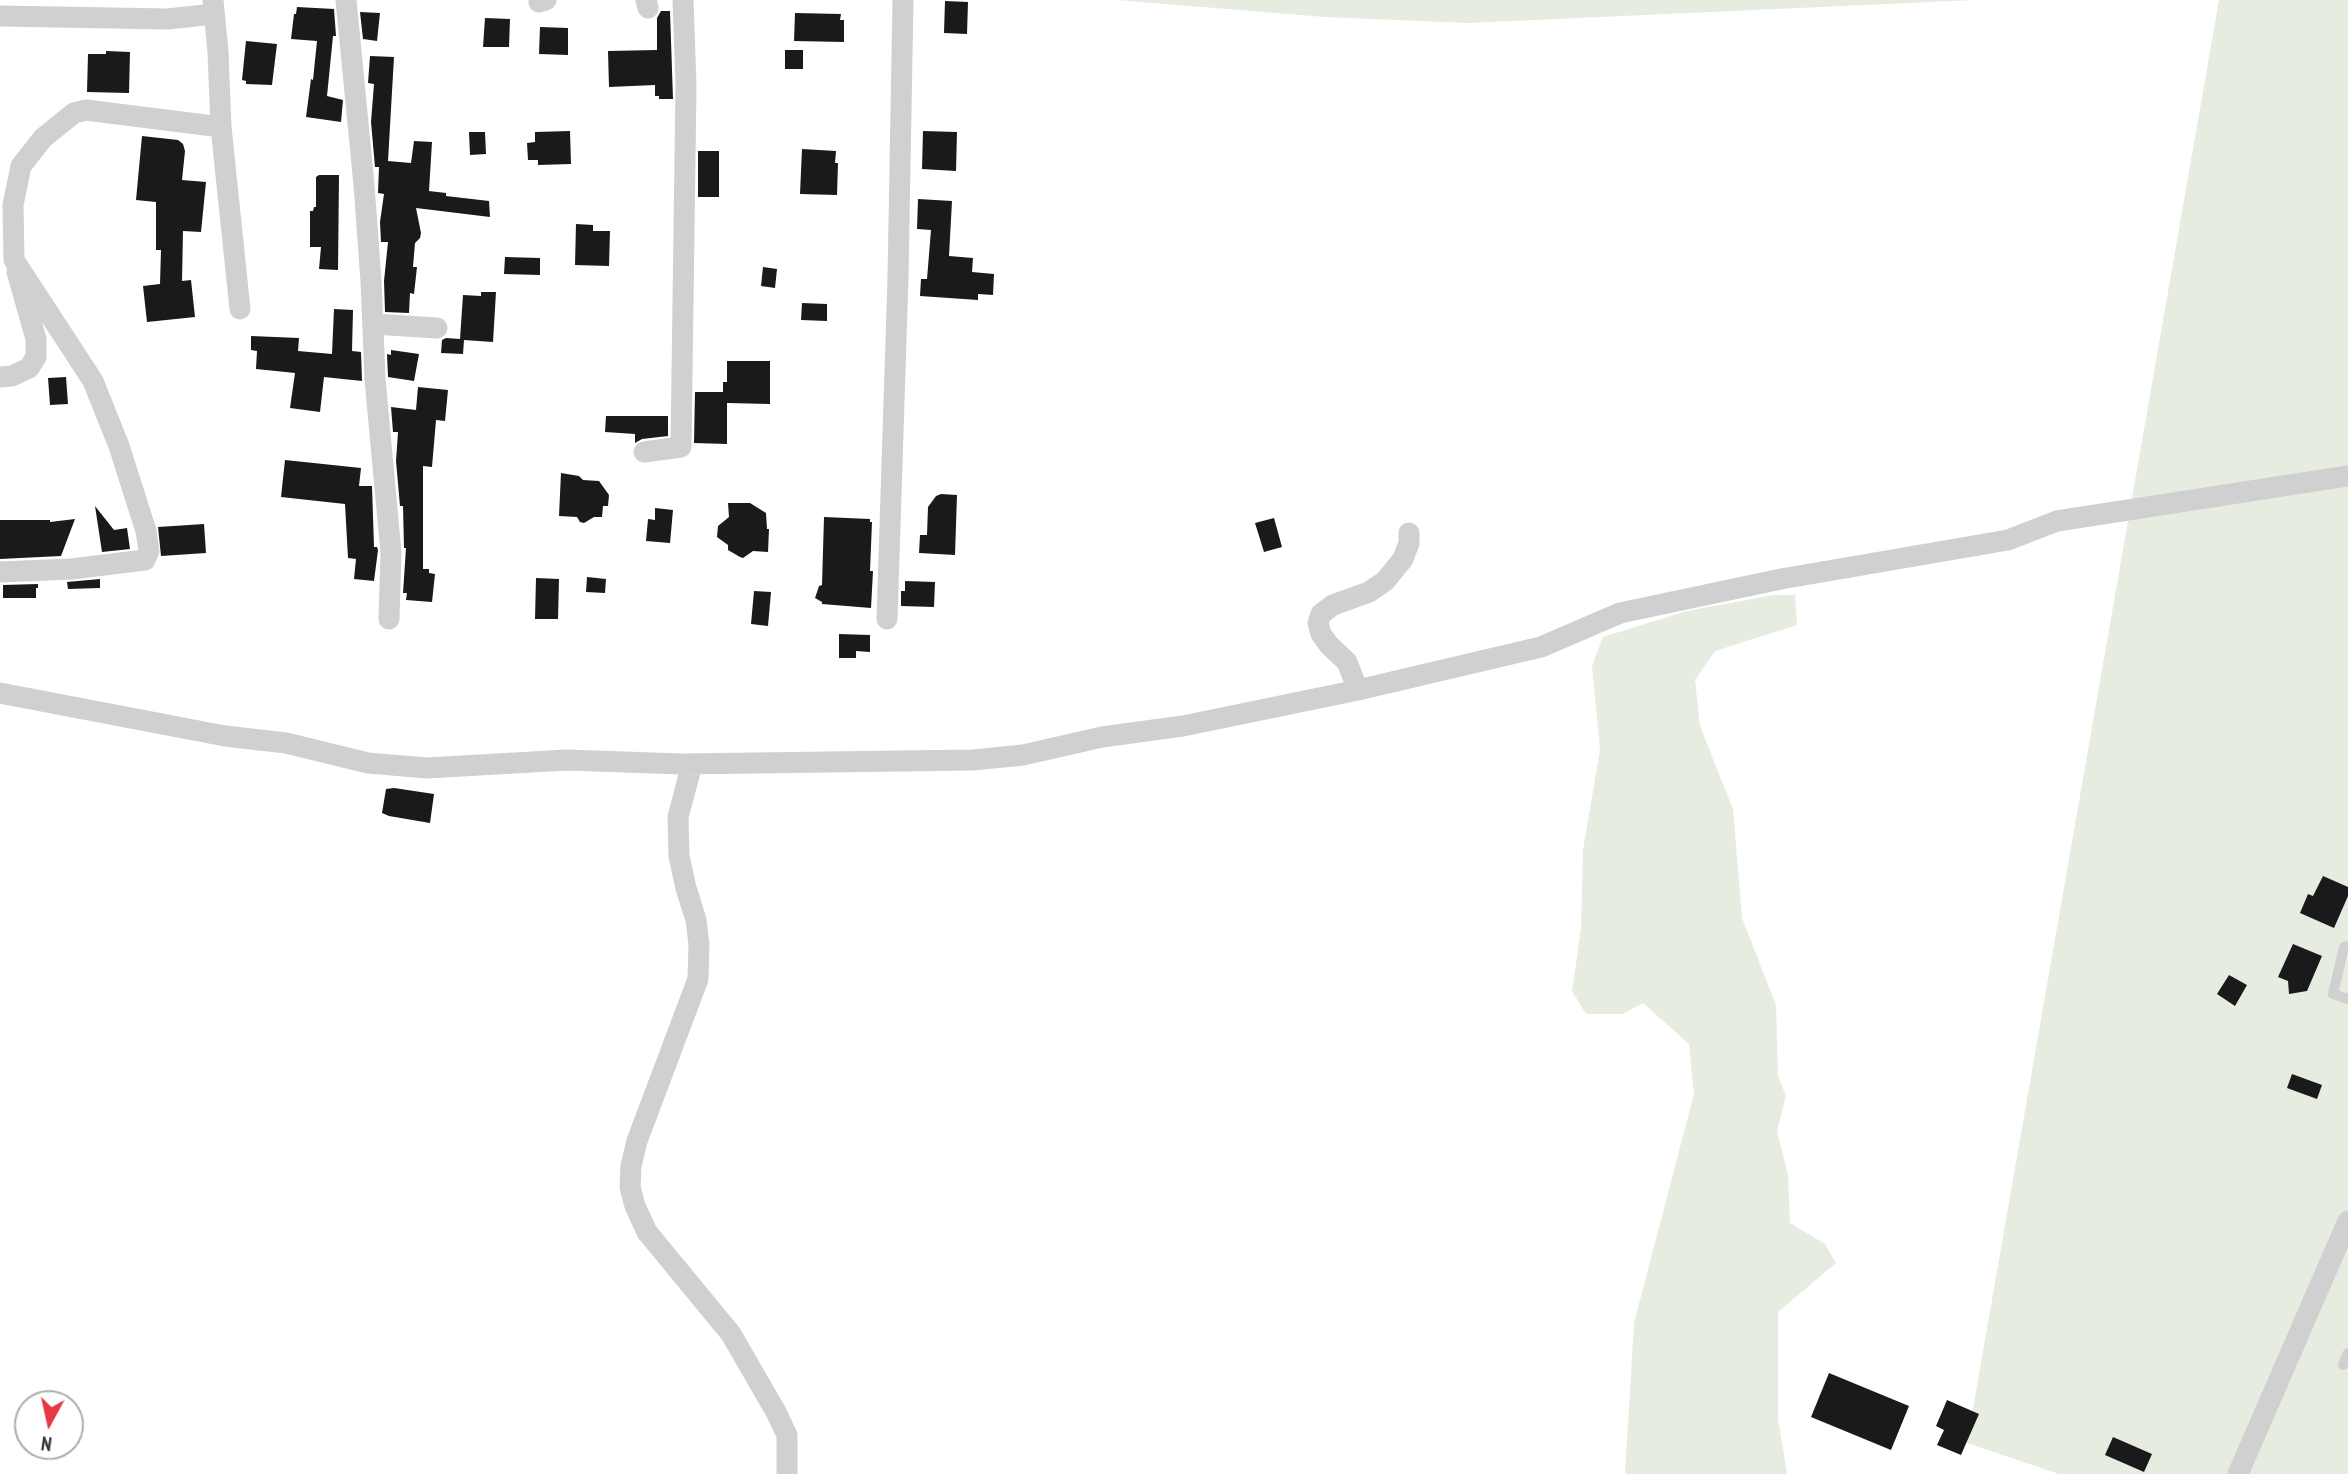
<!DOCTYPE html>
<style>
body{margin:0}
#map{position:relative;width:2348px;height:1474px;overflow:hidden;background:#fff;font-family:"PT Sans Narrow",sans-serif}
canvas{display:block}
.north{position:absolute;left:14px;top:1390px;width:70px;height:70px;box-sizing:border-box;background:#fff;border:2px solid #adadad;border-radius:50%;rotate:188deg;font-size:19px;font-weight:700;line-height:28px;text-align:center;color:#333}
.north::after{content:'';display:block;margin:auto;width:24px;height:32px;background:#e63946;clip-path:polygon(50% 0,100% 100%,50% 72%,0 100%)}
</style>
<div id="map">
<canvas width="2348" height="1474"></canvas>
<div class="north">N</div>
</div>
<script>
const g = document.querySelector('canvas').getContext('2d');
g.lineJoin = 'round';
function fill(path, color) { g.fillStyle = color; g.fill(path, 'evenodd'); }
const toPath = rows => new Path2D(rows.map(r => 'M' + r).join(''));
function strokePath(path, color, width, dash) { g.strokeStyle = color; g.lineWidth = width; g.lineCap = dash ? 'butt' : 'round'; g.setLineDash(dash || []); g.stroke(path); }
const green = toPath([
 [1117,0,1974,0,1468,23,1325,17],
 [2219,0,2348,0,2348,1474,2059,1474,1967,1443],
 [1774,595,1795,595,1797,625,1715,651,1695,680,1700,726,1733,809,1742,918,1776,1005,1778,1076,1786,1096,1777,1131,1788,1175,1790,1223,1825,1244,1836,1263,1778,1312,1778,1419,1787,1474,1625,1474,1634,1323,1694,1094,1689,1044,1643,1003,1623,1014,1586,1014,1572,991,1581,929,1583,850,1600,750,1592,666,1603,637,1687,611]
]);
const building = toPath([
 [945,1,968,2,967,34,944,33],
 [297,7,334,9,336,36,333,36,327,96,343,100,341,122,306,117,311,79,313,80,317,41,291,39,294,14,296,14],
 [661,11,670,11,673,99,659,99,659,96,655,96,655,85,609,87,608,51,657,50,657,18],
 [360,12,380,13,377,41,363,39],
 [795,13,841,14,840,20,844,20,844,42,794,41],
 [485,18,510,19,509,47,483,47],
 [540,27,568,28,568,55,539,54],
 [246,41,277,44,272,85,246,84,246,81,242,80],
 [785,50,803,50,803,69,785,69],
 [106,51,130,52,129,93,87,92,88,54,106,54],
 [370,56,394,57,388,161,411,163,414,141,432,142,429,191,446,193,446,196,489,201,490,217,416,208,421,233,420,238,415,243,413,267,417,267,414,294,410,293,409,313,385,312,384,281,388,242,381,242,380,222,384,194,378,193,379,167,375,167,371,122,374,84,368,83],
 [570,131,571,164,538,165,538,160,528,160,527,143,535,142,535,132],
 [923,131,957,132,956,171,922,169],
 [469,132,485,132,486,154,470,155],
 [142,136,178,140,183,144,185,151,182,180,206,182,201,232,183,231,182,281,191,280,195,317,147,322,143,286,160,284,161,250,156,250,156,202,136,200],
 [802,149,836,151,835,163,838,163,837,195,800,194],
 [698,151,719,151,719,197,698,197],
 [319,175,339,175,338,270,319,269,321,247,310,247,310,211,313,211,314,207,316,207,316,177],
 [918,199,952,201,949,256,973,258,972,272,994,274,993,295,978,294,978,300,920,296,921,279,927,279,931,230,917,229],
 [576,224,593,225,593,231,610,231,609,266,575,265],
 [505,257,540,258,540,275,504,274],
 [763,267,777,269,775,288,761,286],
 [481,292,496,292,493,342,464,340,463,354,441,353,442,340,446,338,460,339,463,295,481,296],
 [802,303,827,304,827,321,801,320],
 [334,309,353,310,352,351,361,352,362,381,324,377,320,412,290,408,295,373,256,369,257,351,251,350,251,336,299,338,298,351,332,354],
 [391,350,419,354,414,381,388,377,387,354,391,355],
 [727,361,770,361,770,404,727,403,727,444,694,443,695,392,723,392,723,382,727,382],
 [66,377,68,404,50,405,48,378],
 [418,387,448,390,445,421,436,420,432,467,423,466,423,569,429,569,429,573,435,574,432,602,406,600,407,593,403,593,406,548,404,548,403,506,400,506,396,461,398,432,393,432,391,407,416,410],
 [606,416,668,416,668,436,642,439,635,443,635,434,605,432],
 [285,460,361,468,359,486,372,486,374,547,377,547,378,550,374,581,354,579,356,559,348,558,345,504,281,497],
 [561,473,579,476,583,480,599,481,609,495,608,506,603,506,602,517,594,517,584,523,580,522,577,517,559,516],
 [941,494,957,495,955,555,919,553,920,535,927,535,928,507,936,496],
 [728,503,750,503,766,513,767,529,769,529,768,552,753,551,743,558,740,557,728,550,728,545,717,537,718,526,729,517],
 [95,506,114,530,127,528,130,549,102,552],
 [655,508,673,510,670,543,646,541,648,519,655,520],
 [824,517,870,519,870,522,872,522,870,571,873,571,871,608,822,604,822,602,815,598,819,586,822,585],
 [1274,518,1282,547,1264,552,1255,523],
 [75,519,61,556,0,559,0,520,50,520,50,522],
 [204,524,206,553,161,556,158,527],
 [587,577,606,579,605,593,586,592],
 [536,578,559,579,558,619,535,619],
 [100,579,100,588,68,589,67,582],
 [905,581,935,582,934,607,901,606,901,591,905,591],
 [38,584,38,588,36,588,36,598,3,598,3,585],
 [754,591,771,592,768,626,751,624],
 [839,634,870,635,870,652,856,651,856,658,839,658],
 [394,788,434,794,430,823,389,816,382,813,386,789],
 [2323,876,2348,887,2348,896,2334,928,2300,913,2308,894,2313,896],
 [2293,944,2322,956,2307,991,2289,994,2288,981,2278,977],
 [2229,975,2247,985,2235,1006,2217,994],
 [2292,1074,2322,1085,2317,1099,2287,1088],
 [1829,1373,1909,1406,1891,1450,1811,1417],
 [1947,1400,1979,1414,1961,1455,1937,1445,1944,1430,1936,1426],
 [2113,1437,2152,1454,2144,1472,2105,1455]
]);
const lane = toPath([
 [2348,946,2344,947,2333,994,2348,999],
 [2343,1365,2348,1353]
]);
const street = toPath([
 [213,0,218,52,221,127,240,309],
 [346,0,364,185,371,281,375,379,391,553,389,619],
 [646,0,648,8],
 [539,2,546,0],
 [0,16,168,19,214,14],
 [373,324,437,328],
 [0,377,12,376,29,368,36,357,36,339,17,272],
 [644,452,681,447,686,85,683,0],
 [0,572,71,569,145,560,149,551,146,531,119,446,93,381,14,260,13,205,21,166,43,138,74,113,86,110,221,127],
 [887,619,898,278,903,0],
 [1358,690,1347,662,1329,645,1321,634,1318,623,1321,614,1333,605,1369,592,1385,581,1403,559,1409,543,1409,533],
 [0,693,225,736,286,743,368,763,427,768,567,760,682,764,973,760,1023,755,1102,737,1183,726,1358,690,1541,647,1620,613,1781,579,2008,540,2057,521,2348,476],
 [692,764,678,817,679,856,686,888,696,920,699,944,698,979,637,1141,631,1166,630,1187,635,1206,647,1232,731,1334,776,1412,787,1435,787,1474],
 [2238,1474,2348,1221]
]);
fill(green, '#e6ecdf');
fill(building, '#1a1a1a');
strokePath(lane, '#d0d0d0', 10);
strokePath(street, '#d0d0d0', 21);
</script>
